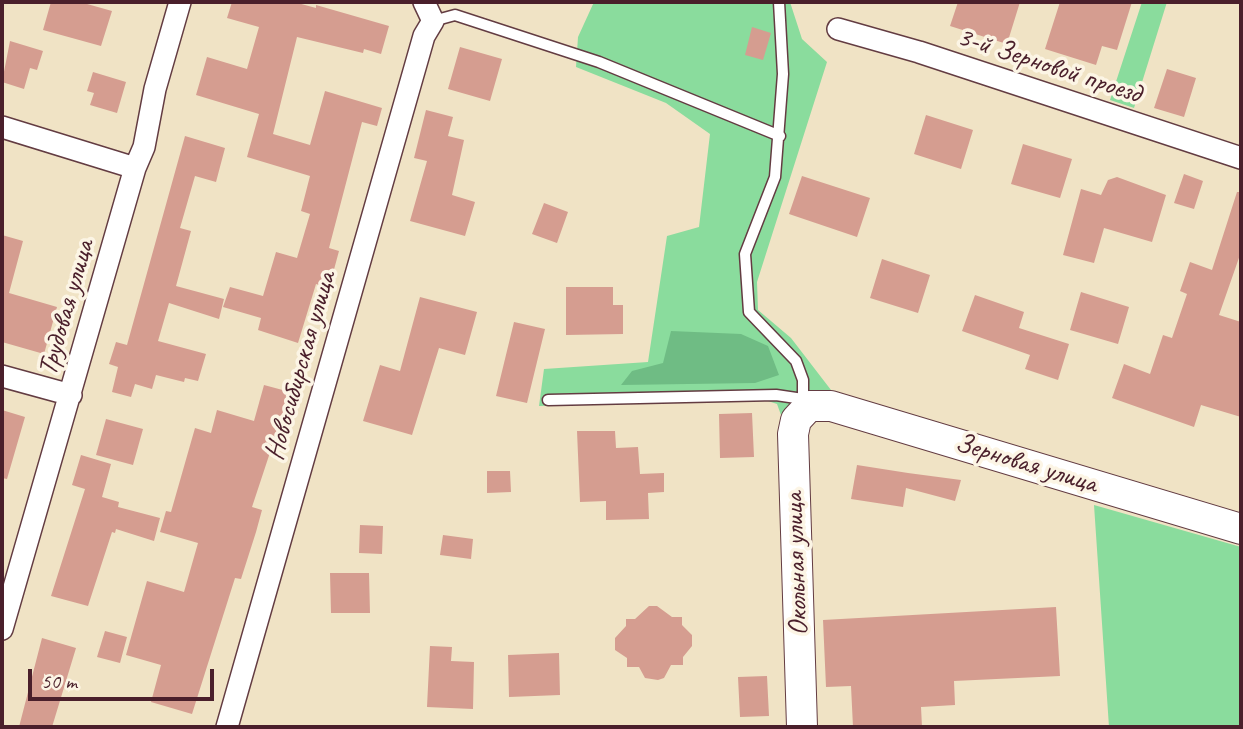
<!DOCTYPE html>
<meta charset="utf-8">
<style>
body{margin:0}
#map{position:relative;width:1243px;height:729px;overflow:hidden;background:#f0e3c5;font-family:Caveat,sans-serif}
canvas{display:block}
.frame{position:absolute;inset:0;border:4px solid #4a1f2b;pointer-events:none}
.scale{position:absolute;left:28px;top:669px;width:186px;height:32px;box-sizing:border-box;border:4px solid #4a1f2b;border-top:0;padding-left:9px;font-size:21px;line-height:24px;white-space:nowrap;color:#4a1f2b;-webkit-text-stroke:5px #fcf5e5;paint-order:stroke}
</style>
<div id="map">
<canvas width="1243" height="729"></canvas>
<div class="frame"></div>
<div class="scale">50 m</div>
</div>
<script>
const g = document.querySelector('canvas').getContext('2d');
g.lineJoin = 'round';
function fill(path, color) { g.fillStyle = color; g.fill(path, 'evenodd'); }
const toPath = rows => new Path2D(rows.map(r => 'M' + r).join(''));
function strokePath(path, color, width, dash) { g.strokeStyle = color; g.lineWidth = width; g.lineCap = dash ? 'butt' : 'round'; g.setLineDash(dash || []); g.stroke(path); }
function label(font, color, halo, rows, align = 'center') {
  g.font = font + ' Caveat,sans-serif'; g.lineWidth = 7; g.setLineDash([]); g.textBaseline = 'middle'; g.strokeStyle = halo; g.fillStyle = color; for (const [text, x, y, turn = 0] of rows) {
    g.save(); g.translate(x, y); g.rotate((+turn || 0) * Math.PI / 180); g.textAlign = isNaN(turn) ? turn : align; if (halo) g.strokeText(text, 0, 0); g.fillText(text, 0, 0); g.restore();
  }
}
const green = toPath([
 [594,2,790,2,802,39,827,62,757,282,758,310,791,338,831,390,811,394,781,415,777,404,762,399,539,406,544,369,648,362,667,236,699,227,710,134,666,103,576,67,578,37],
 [1142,2,1167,2,1134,108,1110,100],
 [1094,505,1241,547,1241,727,1109,727]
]);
const forest = toPath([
 [671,331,741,334,768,346,779,375,755,383,621,385,632,371,663,363]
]);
const building = toPath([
 [51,2,80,2,112,11,101,46,43,30],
 [232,2,294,2,316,8,316,5,389,26,381,54,364,49,363,53,297,37,273,134,310,145,325,91,382,108,377,126,362,122,329,248,339,251,329,288,316,284,298,343,258,330,261,318,223,307,230,287,263,296,276,252,297,258,310,214,301,211,310,176,247,157,259,114,196,95,207,57,247,69,259,27,227,18],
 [958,2,1020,2,1007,44,950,26],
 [1060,2,1132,2,1117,50,1102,46,1096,65,1045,49],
 [752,27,771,33,763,60,745,55],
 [10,41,43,51,37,70,30,68,24,89,2,82],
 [460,47,502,59,490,101,448,89],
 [1167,69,1196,78,1184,117,1154,108],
 [93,72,126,82,117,113,90,105,94,93,87,91],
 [426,110,453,117,448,136,464,140,452,195,475,202,465,236,410,221,427,161,414,158],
 [926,115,973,130,961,169,914,154],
 [185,136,225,148,216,182,195,176,180,228,191,231,176,286,224,299,219,319,169,303,158,341,206,354,198,381,185,378,184,382,156,375,152,389,135,384,131,397,112,392,118,367,109,364,116,342,127,345],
 [1023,144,1072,159,1060,198,1011,184],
 [1184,174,1203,181,1194,209,1174,203],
 [802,176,870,198,857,237,789,214],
 [1117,177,1166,195,1152,242,1104,228,1094,263,1063,255,1081,189,1101,195,1108,180],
 [1237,192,1241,192,1241,252,1219,315,1241,322,1241,417,1201,405,1194,427,1112,398,1124,364,1150,374,1163,335,1172,338,1187,294,1180,291,1190,262,1212,270],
 [544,203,568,212,557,243,532,234],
 [2,235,23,241,9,293,57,307,44,354,2,342],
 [882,259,930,275,918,313,870,298],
 [566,287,613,287,613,305,623,305,623,334,566,335],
 [1081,292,1129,307,1118,344,1070,330],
 [975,295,1024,312,1019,328,1069,344,1058,380,1025,369,1030,355,962,331],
 [420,297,477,312,465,355,439,348,412,435,363,421,380,365,400,371],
 [514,322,545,329,527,403,496,396],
 [264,385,290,392,252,507,262,510,256,532,241,579,235,578,192,714,151,702,161,665,126,655,147,581,184,592,198,543,160,532,166,511,171,512,195,428,211,433,217,410,254,421],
 [2,410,25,417,7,479,2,478],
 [752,413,754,457,720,458,719,414],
 [106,419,143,429,133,465,96,455],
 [577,431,615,431,616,448,638,447,640,474,664,473,664,492,648,493,649,519,606,520,606,501,580,502],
 [81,455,111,464,102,497,119,502,118,507,160,518,154,541,116,529,115,533,112,532,88,606,51,596,85,489,72,485],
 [857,465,908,473,961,480,955,501,906,488,903,507,851,499],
 [487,471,510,471,511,492,487,493],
 [360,525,383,526,382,554,359,553],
 [443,535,473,539,471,559,440,555],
 [330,573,369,573,370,613,331,613],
 [649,606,657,606,672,617,682,617,682,625,692,635,692,646,683,657,683,665,671,665,664,678,658,680,645,678,639,667,627,667,627,658,615,650,615,638,626,626,626,619,635,619],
 [1056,607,1060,676,954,681,955,705,921,707,922,727,853,727,851,686,826,687,823,620],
 [105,631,127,637,120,663,97,657],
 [42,638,76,648,52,727,19,727],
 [430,646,452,647,451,661,474,662,473,709,427,707],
 [559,653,560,695,509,697,508,655],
 [767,676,769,716,740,717,738,677]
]);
const lane = toPath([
 [779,2,783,74,775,177,745,254,749,312,796,361,803,380,803,399,808,404],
 [433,21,455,15,599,62,780,136],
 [548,400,776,395,803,399]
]);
const street = toPath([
 [838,29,919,52,1241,158],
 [2,127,135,168],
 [2,376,71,395],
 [2,629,135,168,144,147,155,89,180,2],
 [227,727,424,36,433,21,424,2]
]);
const secondary = toPath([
 [802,727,793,434,796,420,809,406,831,406,1241,529]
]);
const streetNames = [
 ["3-й Зерновой проезд",1049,66,18],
 ["Трудовая улица",67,308,-74],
 ["Новосибирская улица",301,366,-74],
 ["Зерновая улица",1026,464,17],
 ["Окольная улица",797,564,-92]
];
fill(green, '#8adc9d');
fill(forest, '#6fbc84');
fill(building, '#d59d90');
strokePath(lane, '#633c42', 13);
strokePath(street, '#633c42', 24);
strokePath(secondary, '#633c42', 32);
strokePath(lane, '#fff', 10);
strokePath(street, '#fff', 21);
strokePath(secondary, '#fff', 30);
label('28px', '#4a1f2b', '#fcf5e5', streetNames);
</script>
